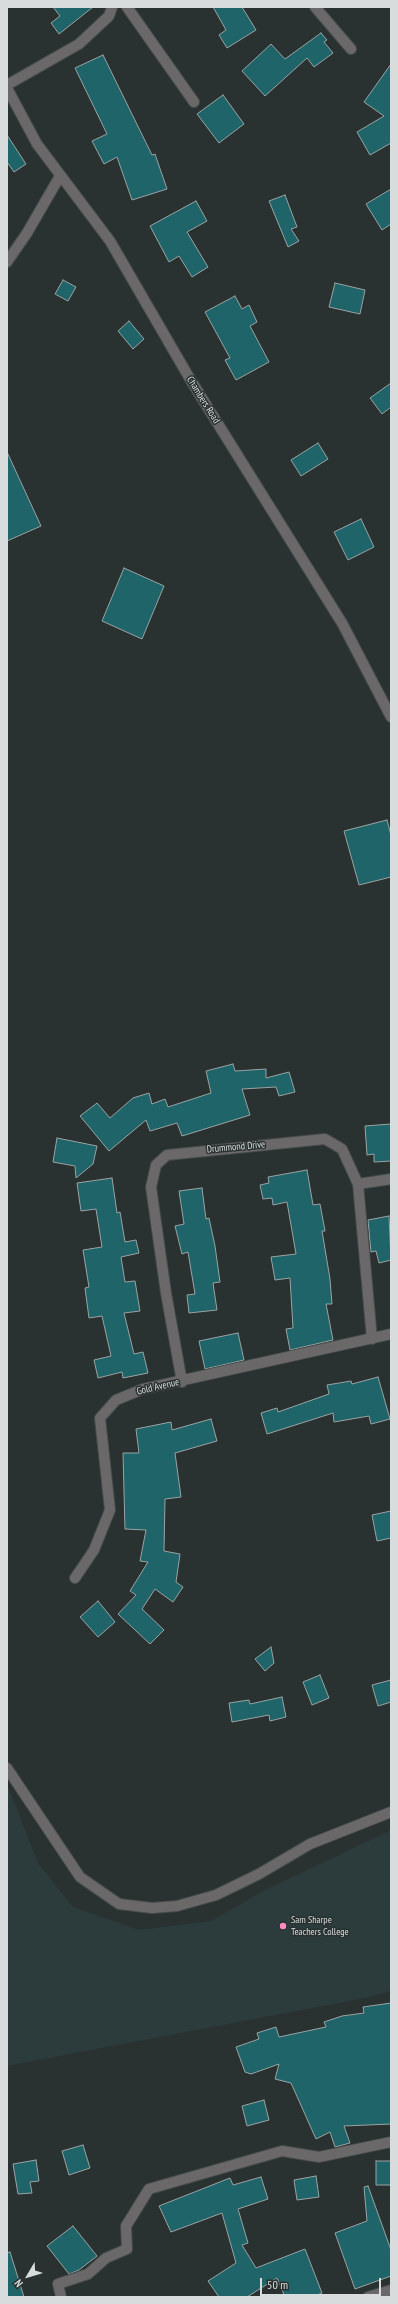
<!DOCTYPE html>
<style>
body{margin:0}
#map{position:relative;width:398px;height:2304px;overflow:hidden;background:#2a3131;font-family:"PT Sans Narrow",sans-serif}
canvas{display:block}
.frame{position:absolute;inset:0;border:8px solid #d8dcdc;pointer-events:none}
.north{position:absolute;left:8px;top:2256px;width:40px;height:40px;-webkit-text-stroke:3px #2a3131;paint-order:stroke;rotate:232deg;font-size:11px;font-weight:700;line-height:16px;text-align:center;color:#d8dcdc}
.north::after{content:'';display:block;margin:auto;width:14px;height:18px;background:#d8dcdc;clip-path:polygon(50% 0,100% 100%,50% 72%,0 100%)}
.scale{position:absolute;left:260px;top:2278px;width:121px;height:18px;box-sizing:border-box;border:2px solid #d8dcdc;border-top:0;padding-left:5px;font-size:12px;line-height:14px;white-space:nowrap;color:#d8dcdc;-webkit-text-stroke:3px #2a3131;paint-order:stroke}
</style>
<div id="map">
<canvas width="398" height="2304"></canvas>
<div class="frame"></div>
<div class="north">N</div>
<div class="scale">50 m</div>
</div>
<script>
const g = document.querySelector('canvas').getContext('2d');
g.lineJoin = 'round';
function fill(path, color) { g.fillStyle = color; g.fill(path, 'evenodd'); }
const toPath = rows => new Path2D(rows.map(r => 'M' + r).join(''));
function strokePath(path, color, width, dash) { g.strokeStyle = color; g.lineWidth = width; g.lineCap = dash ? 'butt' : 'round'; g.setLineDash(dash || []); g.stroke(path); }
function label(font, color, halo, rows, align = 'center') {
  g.font = font + ' "PT Sans Narrow",sans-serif'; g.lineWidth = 3; g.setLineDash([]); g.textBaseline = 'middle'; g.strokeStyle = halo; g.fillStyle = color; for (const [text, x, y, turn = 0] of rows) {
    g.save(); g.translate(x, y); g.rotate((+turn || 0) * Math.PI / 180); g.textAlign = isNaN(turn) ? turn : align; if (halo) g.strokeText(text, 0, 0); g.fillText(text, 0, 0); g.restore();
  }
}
const built = toPath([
 [7,1784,38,1863,73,1907,139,1930,211,1921,265,1890,391,1830,391,1991,365,1998,7,2066]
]);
const building = toPath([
 [53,7,93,7,59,34,51,23,60,16,53,7],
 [213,7,242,7,256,30,227,48,219,35,226,30,213,7],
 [321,33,327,40,324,42,333,53,314,67,307,58,265,96,242,71,271,44,285,59,321,33],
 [103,55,152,155,155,154,167,189,132,200,117,157,104,164,92,141,107,134,75,68,103,55],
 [391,64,391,143,370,155,357,132,384,116,364,102,391,64],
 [223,95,244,124,219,143,197,114,223,95],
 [7,135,26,164,14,172,7,162,7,135],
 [391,189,391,224,382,230,366,204,391,189],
 [285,195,297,227,291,229,299,241,288,247,269,201,285,195],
 [196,201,207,221,187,232,208,267,192,277,179,256,169,262,150,226,196,201],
 [63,280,76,287,68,301,55,294,63,280],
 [335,283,365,290,360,314,329,307,335,283],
 [235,296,242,309,249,305,257,322,250,326,269,362,236,380,225,360,230,358,205,312,235,296],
 [129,321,144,339,133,349,118,331,129,321],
 [391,383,391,407,382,414,370,398,391,383],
 [318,443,328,459,301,476,291,460,318,443],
 [7,452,41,526,7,541,7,452],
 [361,519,374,547,348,560,334,532,361,519],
 [124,568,164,586,142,639,102,621,124,568],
 [387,820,391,835,391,877,359,885,344,831,387,820],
 [233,1064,235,1071,266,1069,266,1078,289,1072,295,1092,279,1096,276,1087,242,1089,250,1115,182,1136,177,1123,150,1131,146,1120,109,1151,80,1116,97,1103,110,1118,133,1098,149,1093,152,1104,165,1099,168,1107,211,1093,206,1071,233,1064],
 [391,1124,391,1161,374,1162,374,1154,367,1155,365,1126,391,1124],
 [57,1138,97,1146,93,1164,76,1178,75,1166,53,1162,57,1138],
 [307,1170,313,1205,320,1204,325,1231,322,1231,330,1279,332,1304,326,1304,333,1340,290,1350,286,1329,293,1328,290,1278,275,1280,271,1257,296,1254,287,1202,273,1205,272,1198,263,1199,260,1185,269,1183,268,1177,307,1170],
 [112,1178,117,1213,120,1212,125,1242,136,1240,139,1253,121,1257,125,1282,135,1281,140,1311,124,1313,134,1354,143,1352,148,1373,123,1378,122,1372,98,1378,94,1360,111,1356,102,1316,89,1318,85,1288,89,1287,83,1250,102,1247,96,1209,81,1211,77,1183,112,1178],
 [202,1188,206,1219,209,1218,215,1246,220,1282,213,1283,217,1310,189,1313,187,1295,195,1294,188,1252,182,1254,175,1226,184,1224,179,1191,202,1188],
 [389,1216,391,1260,379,1263,376,1251,371,1252,368,1220,389,1216],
 [238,1333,244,1360,205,1369,199,1341,238,1333],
 [378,1377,390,1419,371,1424,369,1416,334,1422,333,1413,267,1434,261,1413,277,1408,278,1412,329,1394,327,1385,351,1381,352,1384,378,1377],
 [211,1419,217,1441,175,1453,181,1497,165,1499,164,1551,180,1554,176,1582,183,1587,173,1602,155,1589,142,1609,164,1630,150,1644,118,1614,136,1595,130,1591,148,1562,140,1561,146,1530,125,1529,123,1453,139,1453,136,1429,171,1422,172,1430,211,1419],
 [391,1511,391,1538,377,1541,372,1515,391,1511],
 [98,1601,115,1622,98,1637,80,1617,98,1601],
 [271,1647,274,1663,265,1671,255,1659,271,1647],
 [320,1675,329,1698,312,1705,303,1682,320,1675],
 [391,1680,391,1702,378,1706,372,1685,391,1680],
 [282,1697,286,1717,270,1721,269,1715,232,1722,229,1703,249,1700,250,1704,282,1697],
 [391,2003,391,2124,344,2126,350,2143,335,2147,330,2132,316,2139,291,2083,275,2079,279,2064,251,2074,245,2072,236,2047,259,2039,257,2033,276,2027,279,2037,326,2027,324,2022,342,2016,364,2013,363,2007,391,2003],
 [264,2100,269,2120,247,2126,242,2106,264,2100],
 [83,2145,90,2168,69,2175,62,2151,83,2145],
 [36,2160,39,2181,30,2182,32,2193,18,2194,13,2164,36,2160],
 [376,2161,391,2161,391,2185,376,2185,376,2161],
 [316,2176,319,2197,297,2200,294,2180,316,2176],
 [261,2177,268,2199,238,2209,248,2243,242,2245,256,2268,305,2249,322,2293,312,2297,285,2297,277,2278,247,2297,219,2297,208,2281,236,2263,222,2213,171,2232,159,2206,230,2178,233,2185,261,2177],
 [368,2186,391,2250,391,2276,355,2289,335,2233,367,2221,364,2187,368,2186],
 [73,2226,97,2256,79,2270,69,2274,47,2246,73,2226],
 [10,2252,24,2297,7,2297,7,2253,10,2252]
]);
const minor = toPath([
 [127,7,194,102],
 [315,7,351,49],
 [7,85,79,44,109,16,112,7],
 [7,88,37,144,110,241,190,379,342,623,391,717],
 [7,262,27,233,60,176],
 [358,1184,391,1179],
 [182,1382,166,1293,151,1187,156,1165,167,1155,325,1139,342,1149,358,1184,372,1339],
 [75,1578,94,1550,110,1510,100,1418,116,1400,143,1389,391,1334],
 [7,1768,80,1877,119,1904,152,1908,177,1906,216,1895,259,1874,310,1844,391,1812],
 [61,2297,58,2284,88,2274,106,2258,127,2249,126,2226,149,2189,282,2151,319,2157,391,2142],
 [368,2297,391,2290]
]);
const markers = [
 [283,1926,4,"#fd8ebf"]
];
const streetNames = [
 ["Chambers Road",203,400,58],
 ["Drummond Drive",236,1147,-5],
 ["Gold Avenue",158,1387,-13]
];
const poiNames = [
 ["Sam Sharpe",291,1920],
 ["Teachers College",291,1932]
];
fill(built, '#2c3b3c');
fill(building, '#1f6468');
strokePath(building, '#9ba3a4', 1);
strokePath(minor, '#464c4c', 12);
strokePath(minor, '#6b6869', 10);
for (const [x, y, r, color] of markers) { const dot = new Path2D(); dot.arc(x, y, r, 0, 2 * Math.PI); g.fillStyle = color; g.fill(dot); strokePath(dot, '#2a3131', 1.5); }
label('10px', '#d8dcdc', '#2a3131', streetNames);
label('10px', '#d8dcdc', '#2a3131', poiNames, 'left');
</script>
